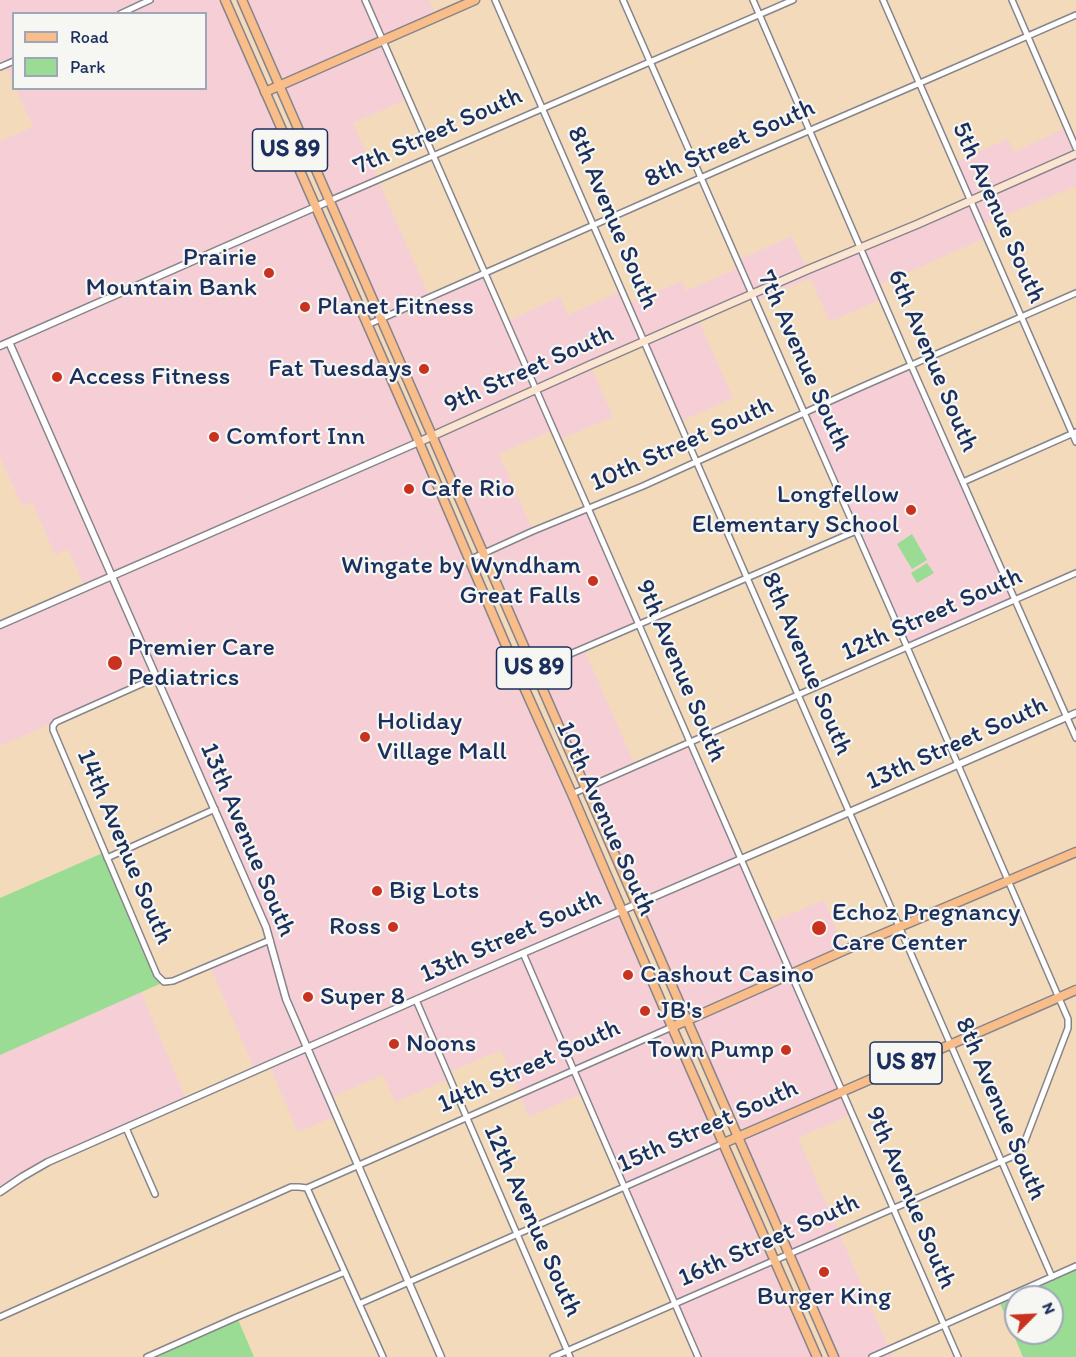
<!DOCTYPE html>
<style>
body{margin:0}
#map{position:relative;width:1076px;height:1357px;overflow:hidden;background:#f2dabb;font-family:Itim,sans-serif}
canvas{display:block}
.legend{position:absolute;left:12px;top:12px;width:195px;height:78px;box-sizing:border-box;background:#f6f6f2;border:2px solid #9ea6b7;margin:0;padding:8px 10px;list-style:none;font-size:18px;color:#1b2f5e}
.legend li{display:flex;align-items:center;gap:12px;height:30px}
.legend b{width:30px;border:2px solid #9ea6b7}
.north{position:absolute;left:1004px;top:1285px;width:60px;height:60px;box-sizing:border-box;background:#f6f6f2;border:2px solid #9ea6b7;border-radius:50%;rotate:66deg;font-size:16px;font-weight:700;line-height:24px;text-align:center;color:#1b2f5e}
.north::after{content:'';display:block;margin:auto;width:21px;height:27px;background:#c8321e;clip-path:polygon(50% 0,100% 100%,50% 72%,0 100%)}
</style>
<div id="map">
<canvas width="1076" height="1357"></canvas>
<ul class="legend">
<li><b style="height:8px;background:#f8bd89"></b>Road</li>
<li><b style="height:16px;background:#9adc93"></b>Park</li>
</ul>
<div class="north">N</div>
</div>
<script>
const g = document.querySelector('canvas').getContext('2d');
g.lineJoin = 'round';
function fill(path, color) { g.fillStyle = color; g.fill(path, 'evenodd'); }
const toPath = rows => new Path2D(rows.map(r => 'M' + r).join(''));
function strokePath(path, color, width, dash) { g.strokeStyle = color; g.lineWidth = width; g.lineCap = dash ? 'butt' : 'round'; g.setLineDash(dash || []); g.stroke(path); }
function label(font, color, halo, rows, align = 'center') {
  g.font = font + ' Itim,sans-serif'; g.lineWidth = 4.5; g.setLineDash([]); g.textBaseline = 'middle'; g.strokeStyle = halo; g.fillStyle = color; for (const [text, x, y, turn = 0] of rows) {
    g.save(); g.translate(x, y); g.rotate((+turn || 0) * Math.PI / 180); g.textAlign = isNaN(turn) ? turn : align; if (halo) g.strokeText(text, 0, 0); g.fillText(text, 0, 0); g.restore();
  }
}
const built = toPath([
 [0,0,225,0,817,1357,698,1357,583,1093,529,1117,501,1050,447,1073,449,1079,395,1102,383,1075,329,1098,336,1116,298,1132,269,1065,255,1071,210,966,270,941,156,678,0,746,0,625,85,587,68,549,55,555,32,502,22,506,0,457,0,141,33,127,16,89,206,88,206,14,14,14,13,83,6,65,0,67],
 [242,0,429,0,437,17,383,40,408,99,353,123,430,298,485,273,506,322,560,297,568,315,622,291,628,304,682,281,686,291,740,267,738,260,792,236,807,270,970,201,954,162,1008,139,1014,152,1067,127,1076,148,1076,186,982,225,987,237,878,286,883,298,830,322,810,278,756,302,753,295,698,319,733,398,679,422,644,342,590,365,613,417,558,440,553,430,499,454,533,531,588,508,639,625,584,649,635,765,690,742,769,923,824,900,845,950,792,975,852,1114,798,1138,893,1357,834,1357],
 [911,365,1015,600,907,647,804,412],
 [141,992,187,1101,48,1162,0,1193,0,1055]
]);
const green = toPath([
 [912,534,927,560,912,569,897,544],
 [927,563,934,573,917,583,911,573],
 [105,852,157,975,164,982,0,1055,0,898],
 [1076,1266,1076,1357,1023,1357,999,1301],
 [1016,1297,1052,1297,1052,1333,1016,1333],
 [237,1317,254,1357,147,1357]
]);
const minor = toPath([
 [365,0,588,508,958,1357],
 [495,0,1052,1277],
 [753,0,911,365,1076,738],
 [883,0,1076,442],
 [1012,0,1076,148],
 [120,14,150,0],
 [0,67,14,61],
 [329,201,793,0],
 [367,325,755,154,920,83,1076,15],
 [963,482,1076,432],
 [469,560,533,531,643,486,859,388,1076,293],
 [519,676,856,531],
 [157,677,56,722,53,726,53,730,157,975,164,982,173,981,270,940],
 [572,794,1076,573],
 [107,858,215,809],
 [523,953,698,1357],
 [416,1000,570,1357],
 [126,1128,155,1194],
 [307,1188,383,1357],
 [359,1304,724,1143],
 [0,1317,291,1187,299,1187,307,1188,672,1027],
 [147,1357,237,1317,345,1272],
 [553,1357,1016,1155,1023,1146,1068,1028,1068,1019,907,647,623,0],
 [872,1357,1076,1266]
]);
const tertiary = toPath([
 [9,342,266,927,286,999,441,1357],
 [0,346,329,201],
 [0,625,419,442],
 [0,1192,22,1177,48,1162,470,976,797,835,1076,713]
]);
const secondary = toPath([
 [419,442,590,365,807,270,918,224,1076,154]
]);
const primary = toPath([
 [265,92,475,0],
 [672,1027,845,950,1076,852],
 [724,1143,1076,990]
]);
const trunk = toPath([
 [225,0,419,442,519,676,572,794,672,1027,817,1357],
 [242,0,834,1357]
]);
const markers = [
 [269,273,6,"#c8321e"],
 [305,307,6,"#c8321e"],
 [424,369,6,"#c8321e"],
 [57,377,6,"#c8321e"],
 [214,437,6,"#c8321e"],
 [409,489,6,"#c8321e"],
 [911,510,6,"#c8321e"],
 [593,581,6,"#c8321e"],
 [115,663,8,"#c8321e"],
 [365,737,6,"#c8321e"],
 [377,891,6,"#c8321e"],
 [393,927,6,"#c8321e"],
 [819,928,8,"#c8321e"],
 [628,975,6,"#c8321e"],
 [308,997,6,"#c8321e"],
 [645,1011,6,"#c8321e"],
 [394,1044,6,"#c8321e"],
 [786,1050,6,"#c8321e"],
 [824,1272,6,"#c8321e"]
];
const shields = [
 [290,150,75],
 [534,668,75],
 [906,1063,72]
];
const shieldNames = [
 ["US 89",290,150],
 ["US 89",534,668],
 ["US 87",906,1063]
];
const streetNames = [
 ["7th Street South",438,132,-24],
 ["8th Street South",730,144,-24],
 ["5th Avenue South",998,213,66],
 ["8th Avenue South",612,218,67],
 ["7th Avenue South",803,361,66],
 ["6th Avenue South",932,361,67],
 ["9th Street South",529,370,-24],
 ["10th Street South",682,445,-24],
 ["12th Street South",932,615,-24],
 ["8th Avenue South",806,664,67],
 ["9th Avenue South",680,671,67],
 ["13th Street South",957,744,-24],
 ["10th Avenue South",605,819,66],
 ["13th Avenue South",247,840,67],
 ["14th Avenue South",124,847,67],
 ["13th Street South",511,937,-24],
 ["14th Street South",529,1067,-24],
 ["8th Avenue South",1000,1109,67],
 ["15th Street South",708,1127,-24],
 ["9th Avenue South",910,1198,67],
 ["12th Avenue South",532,1221,66],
 ["16th Street South",769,1241,-24]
];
const poiNames = [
 ["Prairie",257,258,"right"],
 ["Mountain Bank",257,288,"right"],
 ["Planet Fitness",317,307],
 ["Fat Tuesdays",412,369,"right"],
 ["Access Fitness",69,377],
 ["Comfort Inn",226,437],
 ["Cafe Rio",421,489],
 ["Longfellow",899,495,"right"],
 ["Elementary School",899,525,"right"],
 ["Wingate by Wyndham",581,566,"right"],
 ["Great Falls",581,596,"right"],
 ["Premier Care",128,648],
 ["Pediatrics",128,678],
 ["Holiday",377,722],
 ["Village Mall",377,752],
 ["Big Lots",389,891],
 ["Echoz Pregnancy",832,913],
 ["Care Center",832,943],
 ["Ross",381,927,"right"],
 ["Cashout Casino",640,975],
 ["Super 8",320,997],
 ["JB's",657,1011],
 ["Noons",406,1044],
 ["Town Pump",774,1050,"right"],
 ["Burger King",824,1297,"center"]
];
fill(built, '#f6cfd6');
fill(green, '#9adc93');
strokePath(minor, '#86848c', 8);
strokePath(tertiary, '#86848c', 9);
strokePath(secondary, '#86848c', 10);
strokePath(primary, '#86848c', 11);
strokePath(trunk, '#86848c', 11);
strokePath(minor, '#fff', 5);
strokePath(tertiary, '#fff', 6);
strokePath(secondary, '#fce5d0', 7);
strokePath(primary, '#f8bd89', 8);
strokePath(trunk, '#f8bd89', 8);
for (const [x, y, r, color] of markers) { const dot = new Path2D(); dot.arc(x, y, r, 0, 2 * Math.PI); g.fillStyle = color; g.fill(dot); strokePath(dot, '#f6f6f2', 2); }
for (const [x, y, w] of shields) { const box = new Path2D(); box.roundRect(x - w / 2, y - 21, w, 42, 4.5); g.fillStyle = '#f6f6f2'; g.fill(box); strokePath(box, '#1b2f5e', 1.5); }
label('bold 24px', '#1b2f5e', null, shieldNames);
label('26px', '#1b2f5e', '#f6f6f2', streetNames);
label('26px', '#1b2f5e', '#f6f6f2', poiNames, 'left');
</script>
